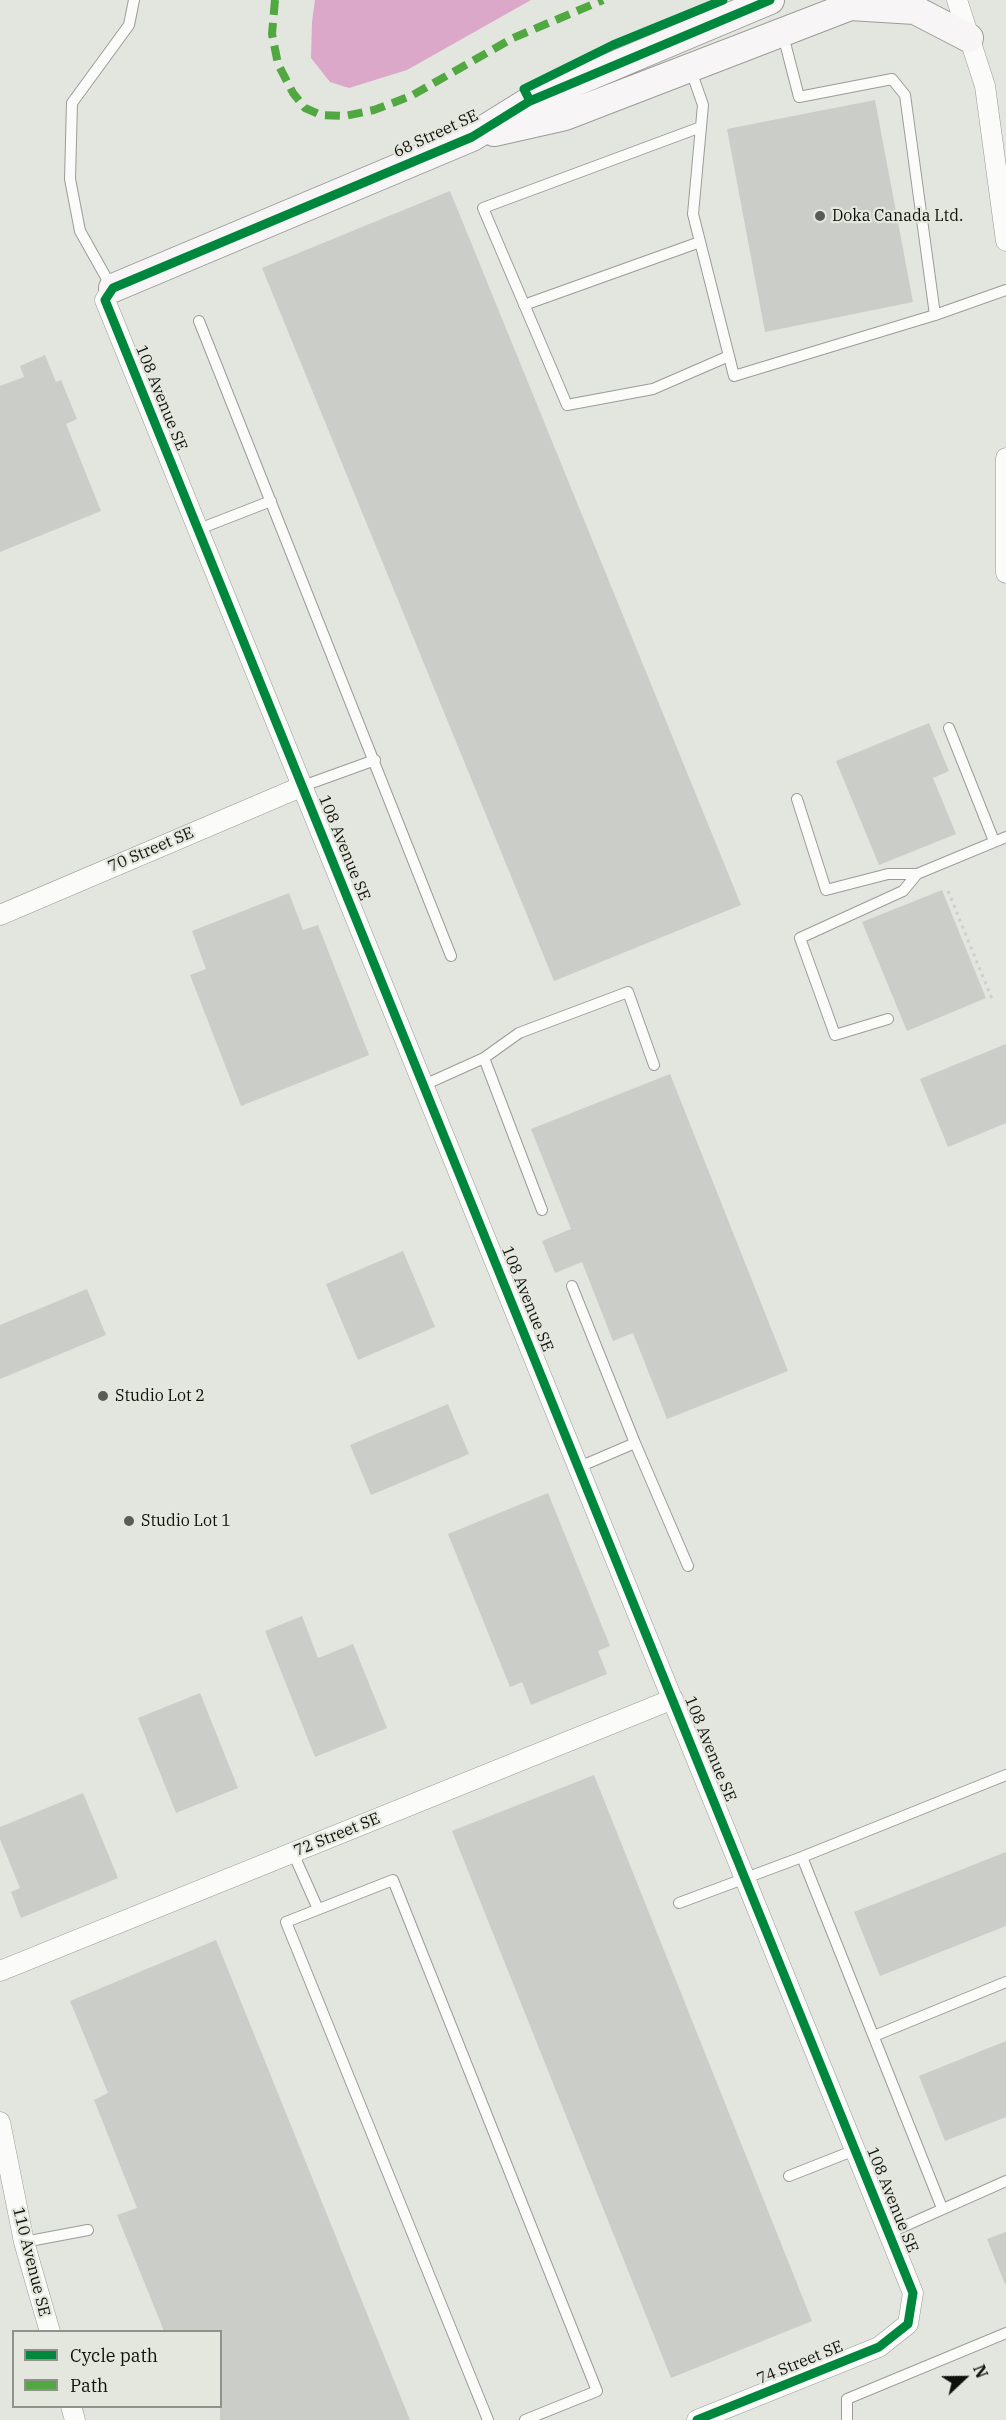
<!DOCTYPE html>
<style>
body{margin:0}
#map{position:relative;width:1006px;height:2420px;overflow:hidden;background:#e3e5df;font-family:"IBM Plex Serif",serif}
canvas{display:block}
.legend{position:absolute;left:12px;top:2330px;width:210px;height:78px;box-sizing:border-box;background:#e4e7dd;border:2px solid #8f918a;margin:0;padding:8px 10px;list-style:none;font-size:18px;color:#10110d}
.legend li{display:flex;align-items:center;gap:12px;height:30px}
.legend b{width:30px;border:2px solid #8f918a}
.north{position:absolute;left:934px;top:2348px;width:60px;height:60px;-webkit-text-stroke:4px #e4e7dd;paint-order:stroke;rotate:68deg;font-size:16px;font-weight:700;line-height:24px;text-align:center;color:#10110d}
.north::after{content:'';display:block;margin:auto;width:21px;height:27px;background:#10110d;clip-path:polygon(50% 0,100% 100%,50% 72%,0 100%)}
</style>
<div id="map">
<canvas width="1006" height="2420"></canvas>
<ul class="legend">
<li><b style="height:8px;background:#00873e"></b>Cycle path</li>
<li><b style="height:8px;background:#51a841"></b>Path</li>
</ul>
<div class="north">N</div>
</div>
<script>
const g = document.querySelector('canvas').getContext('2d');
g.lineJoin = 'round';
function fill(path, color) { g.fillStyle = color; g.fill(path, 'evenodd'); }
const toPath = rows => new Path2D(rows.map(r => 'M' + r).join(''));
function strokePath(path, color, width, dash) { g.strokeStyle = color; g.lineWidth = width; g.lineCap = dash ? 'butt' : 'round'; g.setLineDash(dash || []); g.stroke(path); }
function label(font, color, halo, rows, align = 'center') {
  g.font = font + ' "IBM Plex Serif",serif'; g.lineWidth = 4.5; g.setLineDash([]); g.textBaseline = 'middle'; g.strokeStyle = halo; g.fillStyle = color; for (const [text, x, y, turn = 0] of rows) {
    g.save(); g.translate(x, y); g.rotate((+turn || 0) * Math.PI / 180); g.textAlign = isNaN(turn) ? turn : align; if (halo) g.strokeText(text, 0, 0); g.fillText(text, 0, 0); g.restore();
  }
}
const water = toPath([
 [315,0,531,0,407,70,349,88,330,82,311,58,312,22]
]);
const building = toPath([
 [875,100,913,302,765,332,727,129],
 [450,191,741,905,554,981,262,268],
 [45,355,56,382,61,380,77,419,66,424,101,511,0,552,0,386,24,377,20,366],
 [929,723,949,771,933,778,956,834,879,865,836,761],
 [942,890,986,998,907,1031,862,922],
 [289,893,303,930,318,925,369,1055,241,1106,190,975,206,969,192,931],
 [1006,1044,1006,1123,948,1147,920,1079],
 [670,1074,788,1371,667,1419,633,1333,613,1341,582,1262,555,1273,542,1241,571,1229,531,1129],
 [403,1251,435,1327,358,1360,326,1284],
 [87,1289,106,1335,0,1379,0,1325],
 [448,1404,469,1454,371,1495,350,1445],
 [548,1493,610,1646,598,1651,607,1674,531,1705,522,1682,510,1687,448,1534],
 [302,1616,318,1658,353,1644,387,1728,315,1757,265,1631],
 [200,1693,238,1788,176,1813,138,1718],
 [594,1775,812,2321,671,2378,452,1831],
 [83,1793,118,1878,21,1918,11,1892,20,1888,0,1839,0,1827],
 [1006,1852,1006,1926,880,1976,854,1912],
 [216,1940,410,2420,220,2420,220,2331,164,2331,117,2215,137,2208,94,2100,108,2093,70,2001],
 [1006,2041,1006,2117,945,2141,919,2076],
 [1006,2232,1006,2284,1005,2284,987,2239]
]);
const path = toPath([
 [948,891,992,999]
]);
const lane = toPath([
 [783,35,799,97,892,79,905,95,935,315,1006,290],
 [690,68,703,105,693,214,734,376,935,315],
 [701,127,483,208,567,405,653,389,729,356],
 [112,288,80,231,70,179,72,103,129,25,134,0],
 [524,305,700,242],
 [199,321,451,956],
 [199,529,271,501],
 [949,728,994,841],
 [303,786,375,760],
 [797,799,826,890,888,874,917,874],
 [888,1019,835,1035,800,938,903,891,917,874,1006,837],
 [484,1058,542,1210],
 [424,1085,484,1058,519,1033,628,992,654,1065],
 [572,1286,635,1443],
 [579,1467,635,1443,688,1566],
 [293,1853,318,1909],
 [802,1857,942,2208],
 [679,1903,802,1857,1006,1775],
 [874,2036,1006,1982],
 [789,2176,855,2150],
 [889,2233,1006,2181],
 [24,2242,88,2230],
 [488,2420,286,1922,393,1880,597,2391,525,2420],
 [847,2420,847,2399,1006,2333]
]);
const street = toPath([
 [957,0,985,86,1006,241],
 [113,288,105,300,913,2293,908,2324,879,2347,697,2420],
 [1006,458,1006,573],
 [0,915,303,786],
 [0,1971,673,1699],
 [0,2122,24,2242,50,2332],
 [71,2406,75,2420]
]);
const secondary = toPath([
 [850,6,915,10,969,38],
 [494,132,565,116,866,0],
 [113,288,472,137,530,101,770,0]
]);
const quiet = toPath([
 [275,0,272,34,278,64,293,93,305,108,321,115,345,116,374,110,411,96,513,38,603,0]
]);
const cycleway = toPath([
 [530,101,524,89,613,45,723,0],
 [697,2420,879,2347,908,2324,913,2293,105,300,113,288,472,137,530,101,770,0]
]);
const markers = [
 [820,216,6,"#5a5b56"],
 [103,1396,6,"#5a5b56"],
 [129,1521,6,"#5a5b56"]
];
const streetNames = [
 ["68 Street SE",436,134,-25],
 ["108 Avenue SE",161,398,68],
 ["108 Avenue SE",344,848,68],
 ["70 Street SE",151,850,-23],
 ["108 Avenue SE",527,1299,68],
 ["108 Avenue SE",710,1749,68],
 ["72 Street SE",337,1835,-22],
 ["108 Avenue SE",892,2200,68],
 ["110 Avenue SE",31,2262,76],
 ["74 Street SE",800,2363,-22]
];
const poiNames = [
 ["Doka Canada Ltd.",832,216],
 ["Studio Lot 2",115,1396],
 ["Studio Lot 1",141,1521]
];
fill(water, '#dba8ca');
fill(building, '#cbcdc8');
strokePath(lane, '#9b9c98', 12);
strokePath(street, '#9b9c98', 21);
strokePath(secondary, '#9b9c98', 30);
strokePath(path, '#cfcfcd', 3, [3, 4.5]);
strokePath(lane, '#fbfbfa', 10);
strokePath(street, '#fbfbfa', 20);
strokePath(secondary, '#f7f5f6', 28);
strokePath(quiet, '#51a841', 8, [15, 8]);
strokePath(cycleway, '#00873e', 9);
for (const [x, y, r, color] of markers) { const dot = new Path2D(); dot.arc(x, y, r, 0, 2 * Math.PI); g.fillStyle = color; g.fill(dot); strokePath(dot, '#e4e7dd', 2); }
label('16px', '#10110d', '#e4e7dd', streetNames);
label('16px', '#10110d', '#e4e7dd', poiNames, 'left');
</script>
